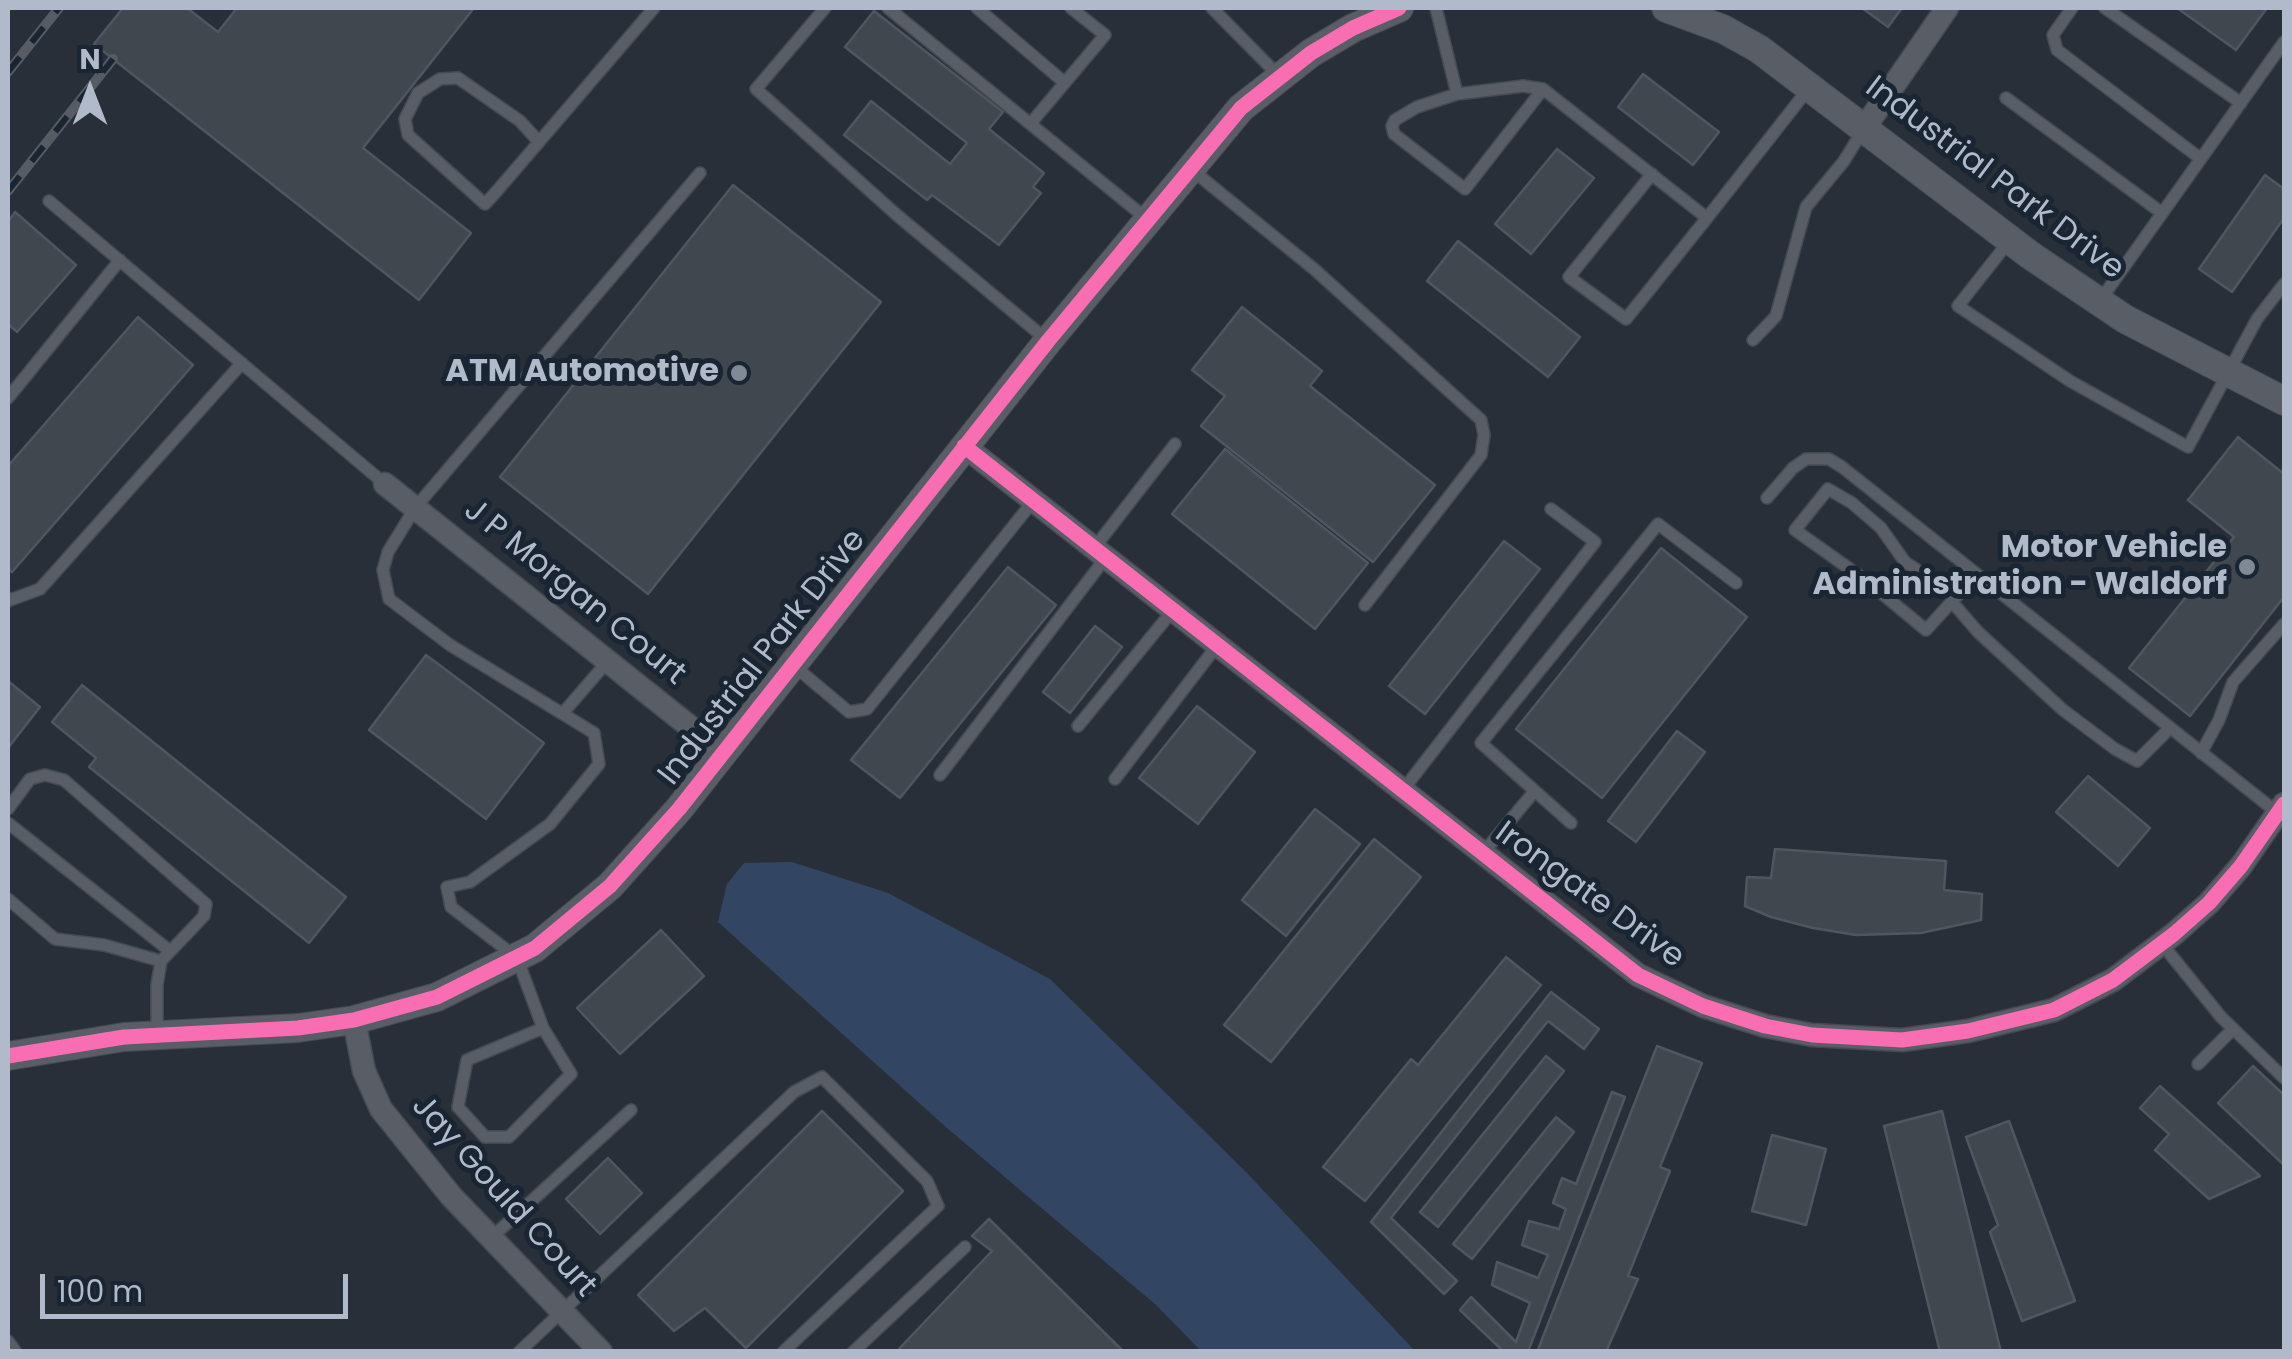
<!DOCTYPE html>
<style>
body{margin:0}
#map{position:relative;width:2292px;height:1359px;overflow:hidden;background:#282f38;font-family:Poppins,sans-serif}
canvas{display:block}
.frame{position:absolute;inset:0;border:10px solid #b1baca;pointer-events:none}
.north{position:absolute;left:40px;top:40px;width:100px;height:100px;-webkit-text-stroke:8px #1a2533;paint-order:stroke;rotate:0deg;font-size:28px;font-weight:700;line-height:40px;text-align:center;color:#b1baca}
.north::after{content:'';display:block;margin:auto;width:35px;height:45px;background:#b1baca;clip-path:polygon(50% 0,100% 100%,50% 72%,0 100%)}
.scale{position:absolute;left:40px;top:1274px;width:308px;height:45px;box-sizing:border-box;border:5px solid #b1baca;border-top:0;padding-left:12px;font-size:30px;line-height:35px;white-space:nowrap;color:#b1baca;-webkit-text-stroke:8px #1a2533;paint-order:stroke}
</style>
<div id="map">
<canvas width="2292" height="1359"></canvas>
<div class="frame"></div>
<div class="north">N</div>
<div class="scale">100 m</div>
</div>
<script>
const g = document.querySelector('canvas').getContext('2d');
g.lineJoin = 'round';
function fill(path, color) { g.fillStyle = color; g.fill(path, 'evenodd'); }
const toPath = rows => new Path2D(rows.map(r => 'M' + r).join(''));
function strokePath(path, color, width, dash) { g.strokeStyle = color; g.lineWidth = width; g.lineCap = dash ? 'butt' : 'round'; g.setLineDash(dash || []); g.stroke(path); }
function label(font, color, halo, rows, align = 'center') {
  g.font = font + ' Poppins,sans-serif'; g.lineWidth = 10; g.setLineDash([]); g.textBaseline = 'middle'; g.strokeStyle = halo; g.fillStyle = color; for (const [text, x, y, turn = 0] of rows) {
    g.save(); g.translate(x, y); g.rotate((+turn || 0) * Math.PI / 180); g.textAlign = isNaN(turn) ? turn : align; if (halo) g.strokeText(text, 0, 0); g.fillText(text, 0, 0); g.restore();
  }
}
const water = toPath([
 [792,862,888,893,1050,979,1246,1172,1415,1351,1201,1351,1156,1305,947,1128,718,922,727,884,744,863]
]);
const building = toPath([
 [123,8,187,8,218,32,237,8,474,8,363,148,471,233,419,300,94,44,123,8],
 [1862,8,1902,8,1888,27,1862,8],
 [2177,8,2267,8,2236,50,2177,8],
 [874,11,1003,112,989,129,1044,173,1033,187,1041,193,999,245,932,195,927,200,844,135,871,101,950,164,967,143,845,47,874,11],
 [1643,74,1719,132,1693,165,1618,107,1643,74],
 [1557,149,1594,178,1531,254,1495,224,1557,149],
 [2265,175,2284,189,2284,218,2232,292,2199,269,2265,175],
 [733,185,881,302,648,594,500,477,733,185],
 [15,212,76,265,17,332,8,324,8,222,15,212],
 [1458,241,1580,337,1548,377,1427,281,1458,241],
 [1242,307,1322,371,1310,386,1435,485,1373,562,1201,426,1225,396,1192,370,1242,307],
 [138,317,193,365,12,572,8,569,8,466,138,317],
 [2238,437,2284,474,2284,597,2190,716,2129,668,2234,537,2188,500,2238,437],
 [1225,449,1368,563,1315,629,1172,514,1225,449],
 [1504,541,1540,569,1425,714,1389,686,1504,541],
 [1661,548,1747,617,1602,798,1516,729,1661,548],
 [1008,567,1056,605,900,798,851,760,1008,567],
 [1095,626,1122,647,1070,713,1043,692,1095,626],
 [426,655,544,743,486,819,369,730,426,655],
 [8,681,40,707,8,748,8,681],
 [82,685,346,897,309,943,89,767,96,758,52,722,82,685],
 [1197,706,1255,752,1198,824,1139,778,1197,706],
 [1677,731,1705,752,1636,842,1608,821,1677,731],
 [2088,776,2150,828,2118,866,2056,812,2088,776],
 [1315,809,1360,844,1286,936,1242,900,1315,809],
 [1374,839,1421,877,1271,1062,1224,1025,1374,839],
 [1775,849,1946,861,1944,890,1982,894,1981,920,1921,933,1856,935,1813,928,1771,917,1745,906,1747,877,1771,878,1775,849],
 [661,930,704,976,620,1054,577,1008,661,930],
 [1506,957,1541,985,1365,1201,1323,1167,1411,1059,1418,1065,1506,957],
 [1551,992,1599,1029,1584,1049,1548,1021,1391,1218,1457,1281,1444,1294,1371,1222,1551,992],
 [1657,1046,1702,1063,1660,1167,1670,1171,1628,1276,1638,1279,1606,1352,1537,1352,1657,1046],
 [1546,1056,1564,1071,1438,1227,1420,1212,1546,1056],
 [2253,1066,2284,1095,2284,1165,2218,1103,2253,1066],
 [2160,1086,2260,1176,2209,1199,2155,1150,2169,1134,2140,1108,2160,1086],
 [1612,1092,1625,1097,1528,1352,1504,1352,1460,1310,1471,1297,1516,1342,1530,1303,1492,1285,1497,1262,1538,1278,1548,1255,1522,1245,1529,1221,1559,1229,1566,1209,1553,1203,1562,1178,1576,1184,1612,1092],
 [822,1111,903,1191,746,1348,705,1308,674,1331,638,1295,822,1111],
 [1942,1111,2001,1352,1940,1352,1884,1126,1942,1111],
 [1556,1117,1574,1132,1472,1259,1453,1244,1556,1117],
 [2009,1121,2075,1301,2022,1321,1990,1232,1998,1225,1966,1137,2009,1121],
 [1772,1135,1826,1149,1806,1225,1752,1211,1772,1135],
 [608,1158,642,1193,600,1234,566,1199,608,1158],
 [989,1219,1124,1352,896,1352,992,1251,972,1236,989,1219]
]);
const service = toPath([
 [825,8,756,89,898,216,1047,340],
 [888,8,1147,219],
 [977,8,1065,83],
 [1212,8,1279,76],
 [1436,8,1457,94,1523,86,1543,89,1707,218,1809,88],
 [2072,8,2053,35,2057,50,2201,159],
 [2105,8,2241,103],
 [1457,94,1417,107,1395,120,1392,126,1394,134,1465,189,1543,89],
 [2006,98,2162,213],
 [1031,123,1105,35,1071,8],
 [539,142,520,121,458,78,440,79,418,93,405,119,408,135,485,204,496,192,539,142,654,8],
 [1192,170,1314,269,1481,420,1484,435,1481,455,1365,605],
 [1652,174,1569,277,1626,319,1707,218],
 [49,201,385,484],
 [2010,240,1958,306,2070,381,2188,447,2257,319,2284,284],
 [2099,302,2284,42],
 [1753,340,1776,316,1806,207,1844,161,1863,130],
 [8,398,120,260],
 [1767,498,1793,468,1806,459,1829,459,1842,467,2279,814],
 [1095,547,1175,444],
 [1957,596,1926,630,1868,582,1795,530,1828,489,1852,503,1881,528,1905,562,1957,596,1976,575],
 [8,598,10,600,40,589,242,363],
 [1952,602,1978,632,2063,710,2115,749,2137,761,2170,728],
 [793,665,849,712,867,709,1034,500],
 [563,713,607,662],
 [1078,726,1174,609],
 [2201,753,2219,720,2233,682,2284,624],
 [940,775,1107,556],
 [1115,779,1219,643],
 [1403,790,1595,542,1551,509],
 [8,809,30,779,45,775,64,780,206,904,204,916,161,961,157,985,157,1035],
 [8,823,170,951],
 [1571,823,1481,743,1658,524,1736,583],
 [1483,853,1533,793],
 [8,899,55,939,104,945,161,961],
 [2162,944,2221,1017,2284,1078],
 [543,1028,571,1074,509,1137,485,1137,458,1107,467,1060,543,1028,517,958,451,907,447,887,470,882,550,824,599,764,594,733,450,645,389,599,383,570,388,552,415,508,700,173],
 [2198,1064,2233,1029],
 [491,1238,631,1110],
 [8,1341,16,1352],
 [519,1352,794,1092,822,1077,927,1181,938,1206,783,1352],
 [853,1352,965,1247]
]);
const minor = toPath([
 [1865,127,1947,8],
 [964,446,1638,975,1703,1006,1765,1026,1812,1035,1902,1040,1968,1031,2054,1010,2113,980,2174,934,2209,903,2241,866,2284,804],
 [385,484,723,753],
 [354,1020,364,1071,381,1109,451,1196,601,1352]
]);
const tertiary = toPath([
 [1666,8,1723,29,1759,49,2030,255,2125,319,2284,401],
 [8,1056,124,1037,298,1028,354,1020,437,997,535,948,610,886,679,809,1048,341,1241,108,1311,53,1353,28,1399,8]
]);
const rail = toPath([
 [8,72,59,8],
 [8,191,113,59]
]);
const cycleway = toPath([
 [964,446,1638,975,1703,1006,1765,1026,1812,1035,1902,1040,1968,1031,2054,1010,2113,980,2174,934,2209,903,2241,866,2284,804],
 [8,1056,124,1037,298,1028,354,1020,437,997,535,948,610,886,679,809,1048,341,1241,108,1311,53,1353,28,1399,8]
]);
const markers = [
 [739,373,10,"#818997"],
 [2247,567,10,"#818997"]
];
const streetNames = [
 ["Industrial Park Drive",1994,179,37],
 ["J P Morgan Court",574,593,39],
 ["Industrial Park Drive",763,658,-52],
 ["Irongate Drive",1589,896,36],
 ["Jay Gould Court",503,1197,48]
];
const poiNames = [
 ["ATM Automotive",719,373],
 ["Motor Vehicle",2227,549],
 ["Administration - Waldorf",2227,586]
];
fill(water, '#324663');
fill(building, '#41474e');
strokePath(building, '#505660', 2.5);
strokePath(service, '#444a51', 14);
strokePath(minor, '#444a51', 25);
strokePath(tertiary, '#444a51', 30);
strokePath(service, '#585d66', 11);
strokePath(minor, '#585d66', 22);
strokePath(tertiary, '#585d66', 28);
strokePath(rail, '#575c64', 10);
strokePath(rail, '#1a2533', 6, [19]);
strokePath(cycleway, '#f96db3', 15);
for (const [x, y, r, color] of markers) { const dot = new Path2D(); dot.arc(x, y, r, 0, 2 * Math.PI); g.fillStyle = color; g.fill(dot); strokePath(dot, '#1a2533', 4); }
label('32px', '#b1baca', '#1a2533', streetNames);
label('bold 32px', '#b1baca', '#1a2533', poiNames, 'right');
</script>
